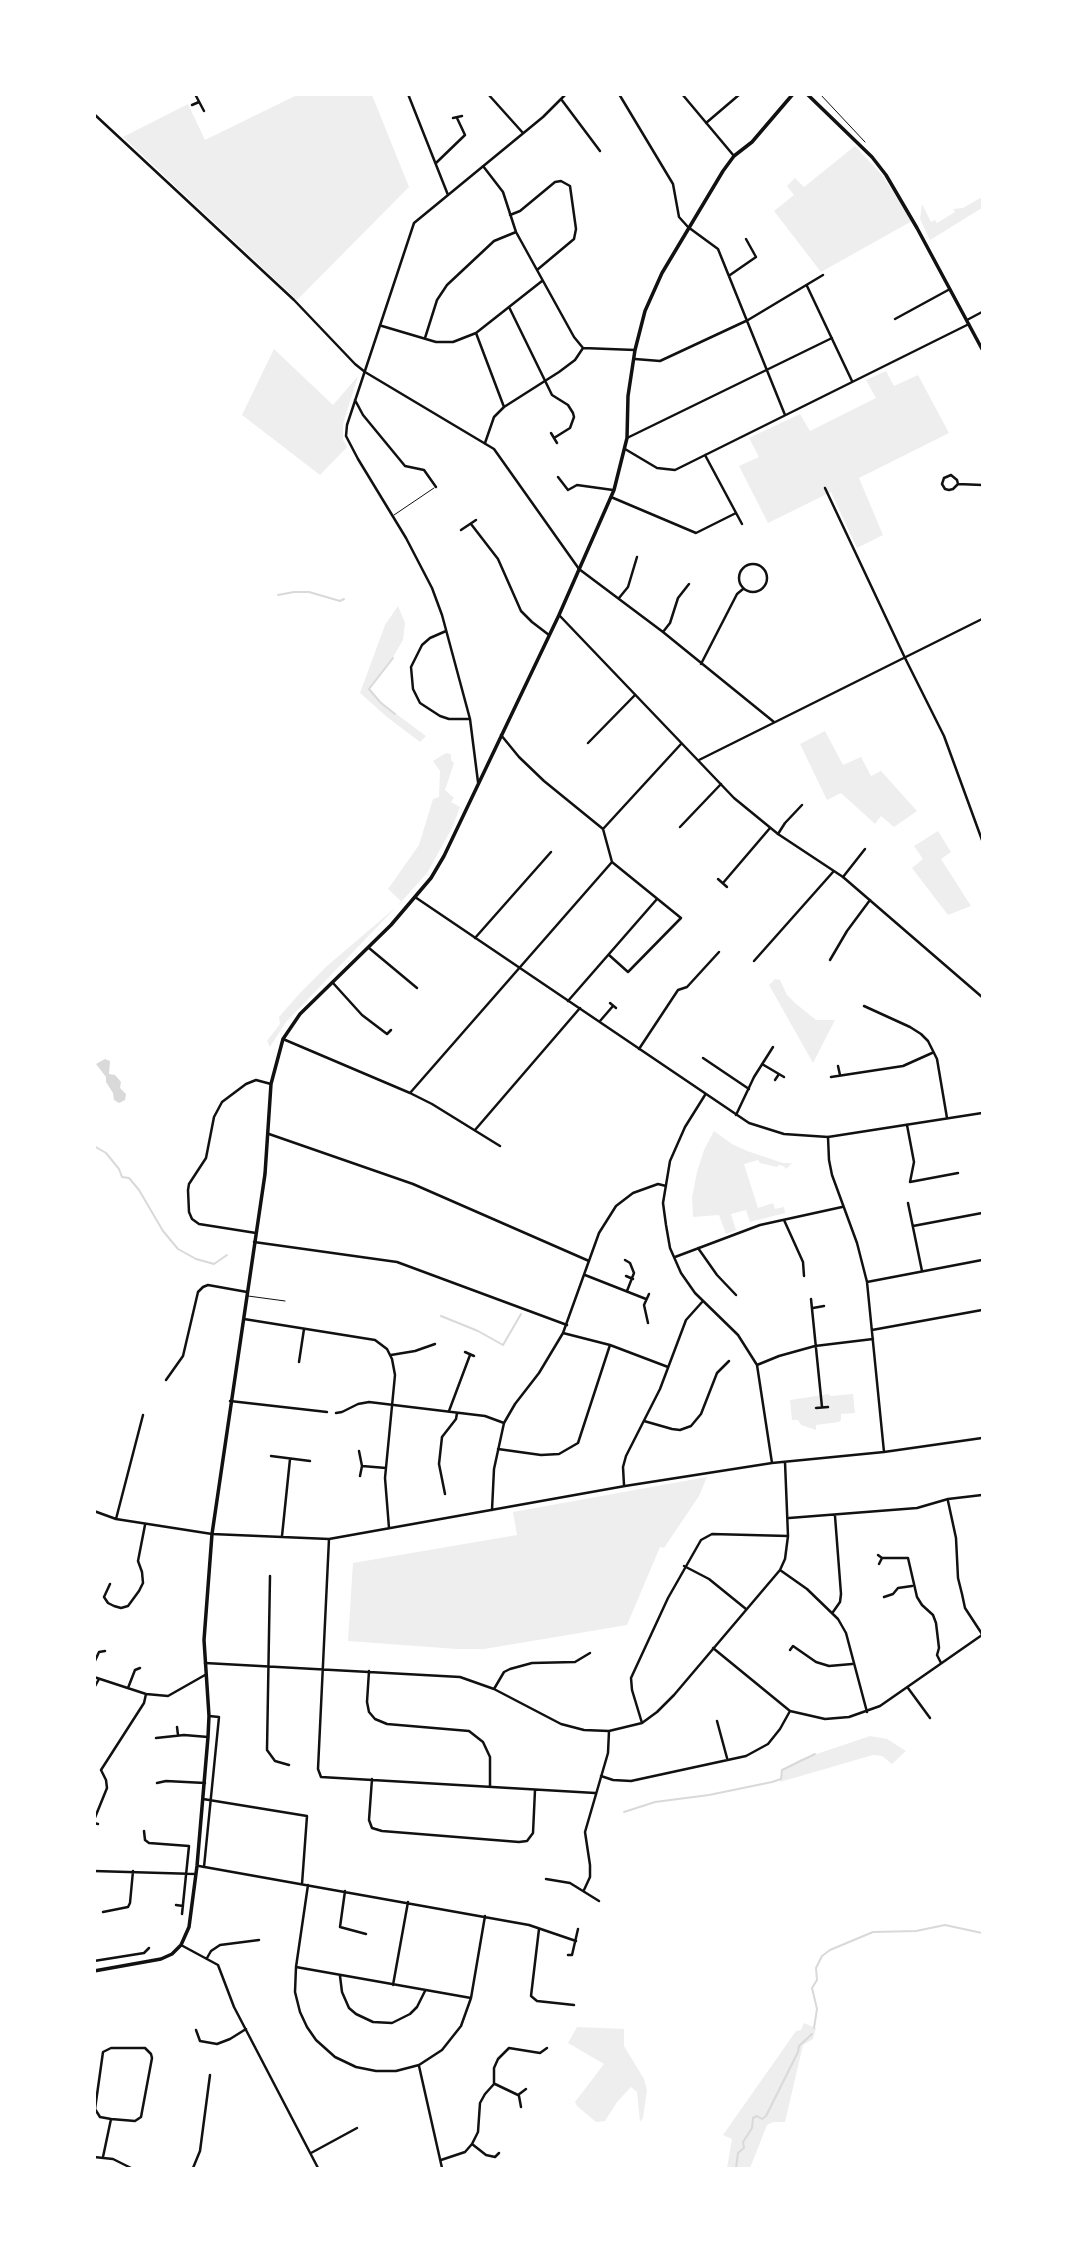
<!DOCTYPE html>
<style>
body{margin:0}
#map{position:relative;width:1077px;height:2263px;overflow:hidden;background:#fff;font-family:"Alegreya Sans",sans-serif}
canvas{display:block}
.frame{position:absolute;inset:0;border:96px solid #fff;pointer-events:none}
</style>
<div id="map">
<canvas width="1077" height="2263"></canvas>
<div class="frame"></div>
</div>
<script>
const g = document.querySelector('canvas').getContext('2d');
g.lineJoin = 'round';
function fill(path, color) { g.fillStyle = color; g.fill(path, 'evenodd'); }
const toPath = rows => new Path2D(rows.map(r => 'M' + r).join(''));
function strokePath(path, color, width, dash) { g.strokeStyle = color; g.lineWidth = width; g.lineCap = dash ? 'butt' : 'round'; g.setLineDash(dash || []); g.stroke(path); }
const green = toPath([
 [299,94,372,95,409,187,297,300,123,137,188,104,205,140],
 [855,146,883,176,912,221,821,272,774,211,794,195,787,186,795,178,804,187],
 [982,197,982,208,930,240,920,219,922,204,931,222,935,220,937,223,955,212,953,209,963,208],
 [274,349,333,405,358,376,343,424,343,440,347,447,320,475,242,415],
 [886,371,894,386,918,375,949,433,859,478,883,535,857,548,831,492,768,523,739,466,759,457,749,438,800,414,810,431,876,398,866,380],
 [398,606,405,623,403,640,393,657,369,689,380,702,426,736,420,742,387,717,360,693,385,625],
 [825,731,843,765,861,757,871,776,881,771,917,811,894,827,881,816,875,824,841,793,827,800,800,744],
 [446,753,451,754,451,760,454,763,445,790,454,798,451,802,460,807,452,828,427,873,402,901,286,1022,270,1047,267,1041,280,1024,279,1017,300,993,327,966,402,902,388,889,419,845,433,799,439,797,440,771,433,761],
 [938,831,951,852,941,859,971,906,948,915,912,868,923,859,914,846],
 [775,979,780,980,787,995,795,1003,816,1020,835,1020,813,1063,769,985],
 [714,1131,732,1144,747,1151,783,1163,792,1163,786,1169,784,1166,779,1165,777,1167,760,1163,758,1160,744,1164,758,1208,773,1203,775,1209,784,1207,785,1213,750,1222,746,1210,731,1214,736,1230,726,1234,719,1215,693,1217,692,1197,697,1172,704,1150],
 [829,1394,830,1396,853,1394,855,1413,841,1414,841,1420,839,1422,816,1425,816,1430,801,1425,798,1420,792,1420,790,1400],
 [707,1477,699,1496,664,1548,660,1547,627,1625,484,1649,457,1649,348,1641,353,1563,517,1535,513,1512],
 [870,1736,887,1739,906,1751,892,1764,882,1756,873,1755,780,1782,782,1770,799,1760],
 [804,2023,816,2028,813,2039,803,2045,785,2122,773,2122,767,2125,750,2168,727,2168,732,2139,723,2135,796,2031,801,2030],
 [577,2027,624,2029,624,2046,644,2079,647,2090,643,2118,640,2122,637,2092,631,2087,617,2102,605,2121,596,2122,577,2106,575,2102,604,2064,568,2043]
]);
const water = toPath([
 [105,1059,110,1061,109,1074,115,1075,121,1082,120,1088,126,1094,125,1100,119,1103,114,1100,113,1093,106,1082,106,1077,96,1064]
]);
const stream = toPath([
 [278,595,294,592,309,592,340,601,344,599],
 [393,658,369,689,380,702,395,714],
 [94,1146,106,1153,119,1169,122,1177,129,1178,139,1190,163,1231,178,1249,196,1259,214,1264,227,1255],
 [441,1316,478,1331,503,1345,521,1314],
 [624,1812,655,1802,709,1795,772,1782,781,1779,782,1770,815,1754],
 [814,2028,817,2009,812,1988,817,1980,816,1968,822,1956,830,1950,873,1932,916,1931,945,1925,982,1933],
 [736,2168,738,2153,744,2148,743,2142,752,2128,753,2118,757,2116,762,2119,766,2116,798,2052,799,2046,812,2034]
]);
const service = toPath([
 [820,94,865,142],
 [394,515,434,488],
 [248,1296,285,1301]
]);
const minor = toPath([
 [195,94,204,111],
 [408,94,448,195],
 [488,94,523,133],
 [619,94,673,184,679,217,688,227,718,249,785,415],
 [682,94,734,156],
 [94,95,95,94],
 [561,99,600,151],
 [192,105,199,102],
 [453,118,462,116],
 [706,123,740,94],
 [436,163,465,135,457,118],
 [483,166,503,192,516,232,574,337,583,348],
 [510,215,520,211,555,182,561,181,570,186,576,229,574,239,537,270],
 [730,275,756,257,746,239],
 [807,286,852,381],
 [509,307,552,395,568,405,573,413,574,417,570,428,554,438],
 [895,319,950,289],
 [967,320,982,312],
 [382,326,436,342,453,342,476,333,542,281],
 [476,333,504,407],
 [425,338,437,300,447,285,494,241,516,232],
 [635,359,660,361,748,320,823,275],
 [355,400,363,415,405,466,424,470,436,487],
 [551,433,557,443],
 [627,438,832,338],
 [485,443,494,417,504,407,559,372,575,360,583,348,635,350],
 [625,449,657,468,675,470,969,324],
 [705,455,742,524],
 [558,477,568,490,577,485,613,490],
 [958,484,957,480,951,475,944,478,942,484,945,489,949,490,953,489,958,484,982,485],
 [825,488,905,658,944,736,982,840],
 [611,497,696,533,736,513],
 [471,524,498,559,521,611,532,622,549,635],
 [461,530,476,520],
 '739 578a14 14 0 1 1 28 0a14 14 0 1 1-28 0Z',
 [579,569,663,632,774,722],
 [619,598,628,587,637,557],
 [446,631,430,638,422,645,411,667,413,689,420,703,440,716,449,719,470,719],
 [663,632,670,623,678,598,689,584],
 [701,664,737,594,743,589],
 [501,735,519,757,544,781,603,829],
 [588,743,635,695],
 [699,760,982,619],
 [478,782,470,719,442,615,432,588,406,538,358,459,346,436,347,425,414,223,543,117,566,94],
 [680,827,721,784],
 [603,829,681,744],
 [603,829,612,862],
 [778,834,785,823,802,805],
 [843,877,865,849],
 [718,879,727,887],
 [723,883,770,828],
 [475,938,551,852],
 [369,948,417,988],
 [609,955,628,972,681,918,612,862],
 [830,960,847,931,870,900],
 [754,961,833,872],
 [333,983,362,1015,387,1034,391,1030],
 [568,1001,657,899],
 [610,1003,616,1008],
 [864,1006,910,1027,921,1034,928,1041,937,1059,947,1118],
 [600,1021,613,1006],
 [283,1039,410,1093,432,1104,500,1146],
 [639,1049,678,990,687,987,719,952],
 [703,1058,749,1089],
 [762,1064,784,1077],
 [838,1066,840,1075],
 [831,1077,903,1066,932,1053],
 [775,1080,779,1074],
 [410,1093,612,862],
 [705,1095,685,1127,670,1161,663,1203,666,1225,670,1248,681,1273,695,1293,738,1335,757,1365,772,1463],
 [736,1115,754,1077,773,1047],
 [907,1125,914,1162,910,1182,958,1173],
 [475,1130,580,1008],
 [269,1134,413,1184,589,1261],
 [828,1137,829,1160,832,1175,857,1243,867,1282,884,1452],
 [908,1203,922,1271],
 [784,1220,803,1262,804,1276],
 [913,1226,982,1213],
 [256,1233,199,1224,192,1219,189,1212,188,1190,189,1184,206,1158,214,1117,222,1102,246,1084,256,1080,271,1084],
 [254,1242,397,1262,567,1325],
 [698,1248,717,1275,736,1295],
 [675,1257,760,1225,842,1207],
 [625,1260,630,1263,634,1273,627,1291],
 [585,1275,646,1299],
 [626,1276,633,1279],
 [867,1282,982,1260],
 [811,1299,822,1407],
 [813,1308,824,1306],
 [244,1319,375,1340,387,1349,392,1359,395,1375,385,1478,389,1528],
 [648,1323,644,1305,649,1294],
 [872,1330,982,1310],
 [563,1333,610,1345,668,1367],
 [465,1352,474,1356],
 [391,1355,415,1351,435,1344],
 [299,1362,304,1329],
 [757,1365,779,1356,815,1346,873,1339],
 [166,1380,183,1356,198,1292,203,1287,208,1285,247,1292],
 [230,1401,327,1412],
 [816,1408,828,1407],
 [449,1411,470,1355],
 [336,1413,342,1412,358,1404,369,1402,485,1416,504,1423],
 [644,1421,672,1429,680,1430,691,1426,701,1414,717,1373,729,1361],
 [498,1449,541,1455,559,1454,578,1443,610,1345],
 [359,1451,362,1466,360,1476],
 [271,1456,310,1461],
 [362,1466,386,1468],
 [624,1485,623,1467,626,1456,660,1389,686,1320,703,1301],
 [445,1494,439,1464,442,1437,456,1419,457,1413],
 [948,1501,956,1538,958,1578,962,1594,965,1608,982,1634],
 [492,1510,494,1469,504,1423,515,1404,539,1373,563,1333,599,1233,616,1206,633,1193,658,1184,666,1186],
 [94,1511,116,1519,212,1534,329,1539,625,1486,772,1463,884,1452,982,1438],
 [789,1518,917,1508,948,1499,982,1495],
 [116,1519,143,1415],
 [282,1536,290,1459],
 [329,1539,318,1769,321,1777,595,1793],
 [878,1555,882,1558,879,1564],
 [882,1558,908,1558,917,1597,922,1605,933,1615,936,1623,939,1648,937,1655,941,1663],
 [684,1566,709,1579,746,1609],
 [780,1570,807,1589,838,1619,846,1633,867,1712],
 [270,1576,267,1750,275,1761,289,1765],
 [110,1584,104,1597,108,1603,114,1606,121,1608,128,1606,139,1591,143,1583,142,1572,138,1561,145,1525],
 [884,1597,893,1594,898,1588,912,1586],
 [833,1612,840,1602,841,1594,835,1516],
 [713,1648,790,1711,825,1719,849,1717,880,1706,982,1635],
 [790,1650,793,1646,816,1662,829,1666,852,1664],
 [94,1663,99,1652,105,1651],
 [205,1663,460,1677,494,1689,561,1724,584,1730,609,1731,642,1723,657,1712,674,1695,780,1570,785,1559,788,1536,785,1462],
 [369,1671,367,1702,369,1712,375,1719,387,1724,469,1731,483,1742,490,1757,490,1787],
 [94,1677,146,1694],
 [94,1688,99,1679],
 [128,1688,135,1670,140,1668],
 [908,1688,930,1718],
 [494,1689,504,1672,510,1669,532,1663,575,1662,590,1653],
 [717,1721,727,1758],
 [642,1723,632,1690,631,1678,668,1598,701,1540,712,1534,788,1536],
 [177,1727,178,1735],
 [156,1738,184,1735,208,1737],
 [601,1776,613,1780,631,1781,746,1756,768,1744,780,1729,790,1711],
 [372,1779,369,1820,372,1828,382,1831,519,1842,527,1841,533,1833,535,1790],
 [157,1783,166,1781,205,1783],
 [203,1799,307,1816,302,1884],
 [94,1820,107,1788,106,1780,101,1770,144,1703,146,1694,168,1696,205,1675],
 [94,1823,98,1824],
 [144,1831,145,1840,149,1843,189,1846,182,1914],
 [199,1866,529,1925,576,1941],
 [204,1867,219,1717,209,1716],
 [94,1871,196,1874],
 [546,1879,570,1883,599,1901],
 [308,1885,296,1967,295,1992,300,2012,307,2027,316,2040,335,2057,356,2067,376,2071,396,2071,419,2065,442,2050,461,2026,471,1998,485,1916],
 [584,1890,590,1877,590,1865,585,1832,608,1753,609,1731],
 [345,1891,340,1927,366,1934],
 [176,1905,183,1906],
 [103,1912,128,1907,130,1903,133,1871],
 [539,1929,531,1996,537,2001,574,2005],
 [181,1945,218,1965,234,2007,318,2168],
 [568,1955,572,1955,578,1929],
 [207,1958,211,1951,220,1945,259,1940],
 [94,1961,144,1953,149,1948],
 [296,1967,471,1998],
 [340,1976,342,1992,349,2008,356,2014,373,2022,392,2023,410,2014,417,2007,425,1991],
 [393,1985,408,1902],
 [196,2030,200,2041,217,2044,230,2039,246,2029],
 [419,2066,442,2168],
 [495,2084,518,2095,526,2089],
 [519,2096,521,2107],
 [472,2144,486,2155,495,2157,499,2153],
 [311,2153,357,2128],
 [94,2157,113,2159,131,2168],
 [103,2157,111,2119,135,2121,141,2117,152,2058,151,2054,145,2048,111,2048,103,2052,95,2109,100,2117,111,2119],
 [441,2160,465,2152,472,2144,478,2132,480,2103,485,2094,494,2084,494,2068,498,2059,509,2048,540,2053,547,2048],
 [193,2168,200,2151,210,2075]
]);
const tertiary = toPath([
 [94,114,294,300,355,364,365,372,494,449,579,569],
 [559,615,734,798,778,834,843,877,982,997],
 [415,897,749,1123,784,1134,828,1137,982,1113]
]);
const secondary = toPath([
 [94,1971,161,1959,172,1954,181,1945,189,1927,197,1866,208,1737,209,1716,204,1640,212,1534,265,1174,271,1084,283,1039,300,1014,391,925,431,878,444,856,559,615,614,490,627,438,628,396,635,350,645,311,662,273,723,171,734,156,752,142,793,94]
]);
const primary = toPath([
 [807,94,872,157,886,175,917,228,982,349]
]);
fill(green, '#eee');
fill(water, '#d9d9d9');
strokePath(stream, '#d9d9d9', 2);
strokePath(service, '#111', 1);
strokePath(minor, '#111', 2.5);
strokePath(tertiary, '#111', 2.5);
strokePath(secondary, '#111', 3.5);
strokePath(primary, '#111', 3.5);
</script>
